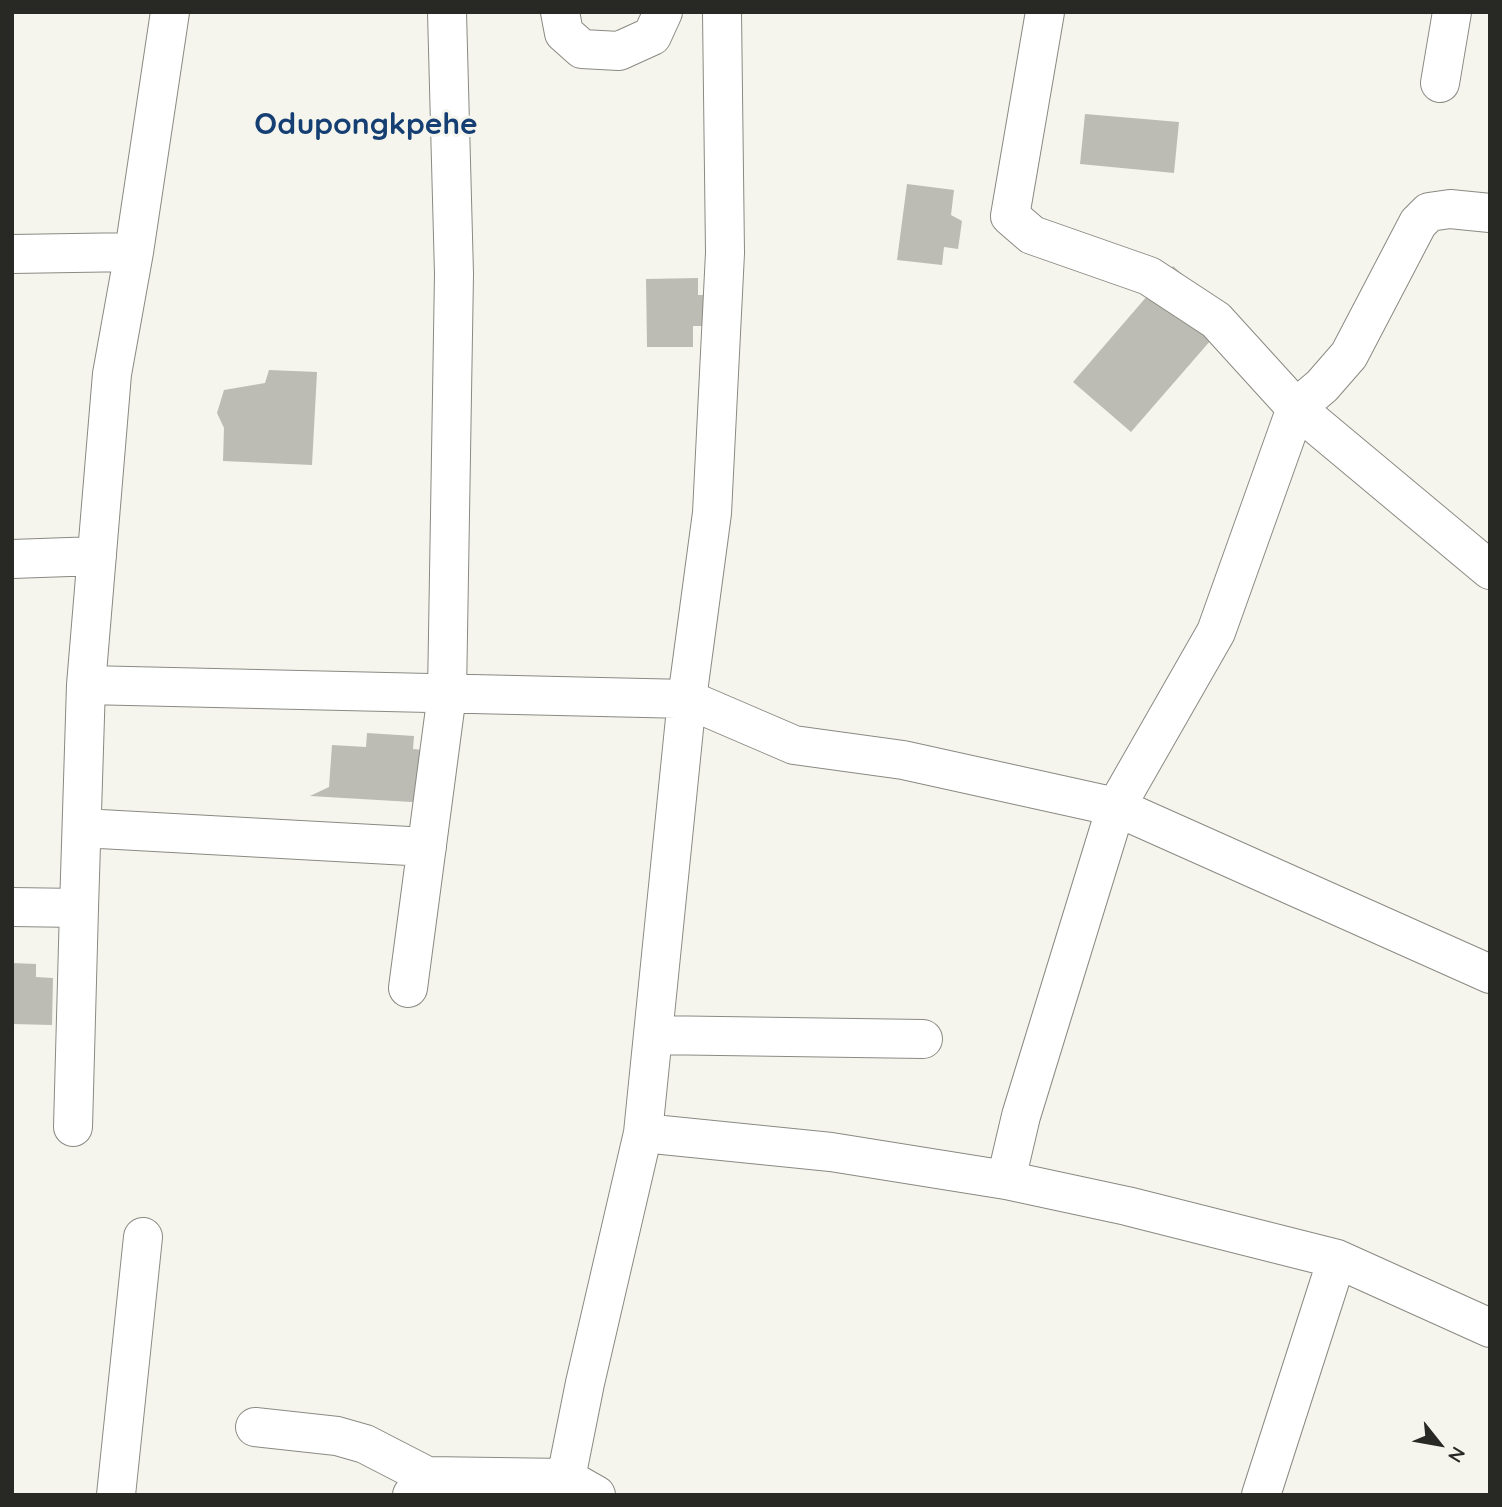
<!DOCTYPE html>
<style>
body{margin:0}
#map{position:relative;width:1502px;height:1507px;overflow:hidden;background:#f5f5ee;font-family:Quicksand,sans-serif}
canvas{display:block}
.frame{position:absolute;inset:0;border:14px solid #282825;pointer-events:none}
.north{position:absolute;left:1404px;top:1409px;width:70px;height:70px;-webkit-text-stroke:5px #f5f5ee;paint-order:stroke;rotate:121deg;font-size:19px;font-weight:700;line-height:28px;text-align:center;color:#282825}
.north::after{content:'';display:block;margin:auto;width:24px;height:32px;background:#282825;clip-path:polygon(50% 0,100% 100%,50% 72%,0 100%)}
</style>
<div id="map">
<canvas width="1502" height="1507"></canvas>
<div class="frame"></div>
<div class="north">N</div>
</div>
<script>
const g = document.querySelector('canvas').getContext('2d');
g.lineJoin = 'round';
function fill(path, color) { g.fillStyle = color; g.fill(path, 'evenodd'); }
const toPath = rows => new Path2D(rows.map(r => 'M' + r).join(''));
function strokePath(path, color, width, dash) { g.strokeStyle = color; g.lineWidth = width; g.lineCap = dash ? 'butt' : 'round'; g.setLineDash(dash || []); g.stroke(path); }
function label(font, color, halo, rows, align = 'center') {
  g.font = font + ' Quicksand,sans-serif'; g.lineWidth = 6; g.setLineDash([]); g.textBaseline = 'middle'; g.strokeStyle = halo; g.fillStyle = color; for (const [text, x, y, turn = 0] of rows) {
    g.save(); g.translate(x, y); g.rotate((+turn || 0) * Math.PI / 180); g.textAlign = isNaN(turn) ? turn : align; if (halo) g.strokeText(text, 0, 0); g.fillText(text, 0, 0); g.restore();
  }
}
const building = toPath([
 [1085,114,1179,122,1174,173,1080,164],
 [907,184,954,190,951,215,962,221,958,249,944,247,942,265,897,260],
 [1173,266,1231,317,1131,432,1073,382],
 [698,278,698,295,712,295,712,326,693,326,693,347,647,347,646,279],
 [269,370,317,372,312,465,223,461,224,428,217,413,224,390,265,383],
 [367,733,414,736,413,749,433,751,429,803,310,796,329,787,332,745,366,747],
 [12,963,36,964,36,977,53,978,52,1025,12,1024]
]);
const minor = toPath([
 [560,12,564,33,582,49,619,51,652,36,663,12],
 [1045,12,1010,216,1032,235,1149,276,1216,320,1296,408,1490,570],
 [1440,83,1452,12],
 [12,254,134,252],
 [12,559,97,556],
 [86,685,687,699,794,745,903,760,1116,807,1490,974],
 [82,828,427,847],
 [12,907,79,908,86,685,112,374,134,252,170,12],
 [408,988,447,694,454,274,447,12],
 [653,1035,923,1039],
 [73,1127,79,908],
 [643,1133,831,1152,1006,1180,1127,1206,1337,1259,1490,1328],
 [1006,1180,1021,1116,1116,807,1216,632,1296,408,1322,386,1349,355,1418,223,1429,212,1450,209,1490,213],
 [255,1427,337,1436,365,1444,427,1476],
 [566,1478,585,1383,643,1133,687,699,712,513,725,253,722,12],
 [116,1495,143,1237],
 [412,1495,427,1476,566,1478,596,1495],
 [1261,1495,1337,1259]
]);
const districtNames = [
 ["Odupongkpehe",366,125]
];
fill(building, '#bcbcb5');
strokePath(minor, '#8a8a83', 40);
strokePath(minor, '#fff', 38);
label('bold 30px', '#153f73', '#f5f5ee', districtNames);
</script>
